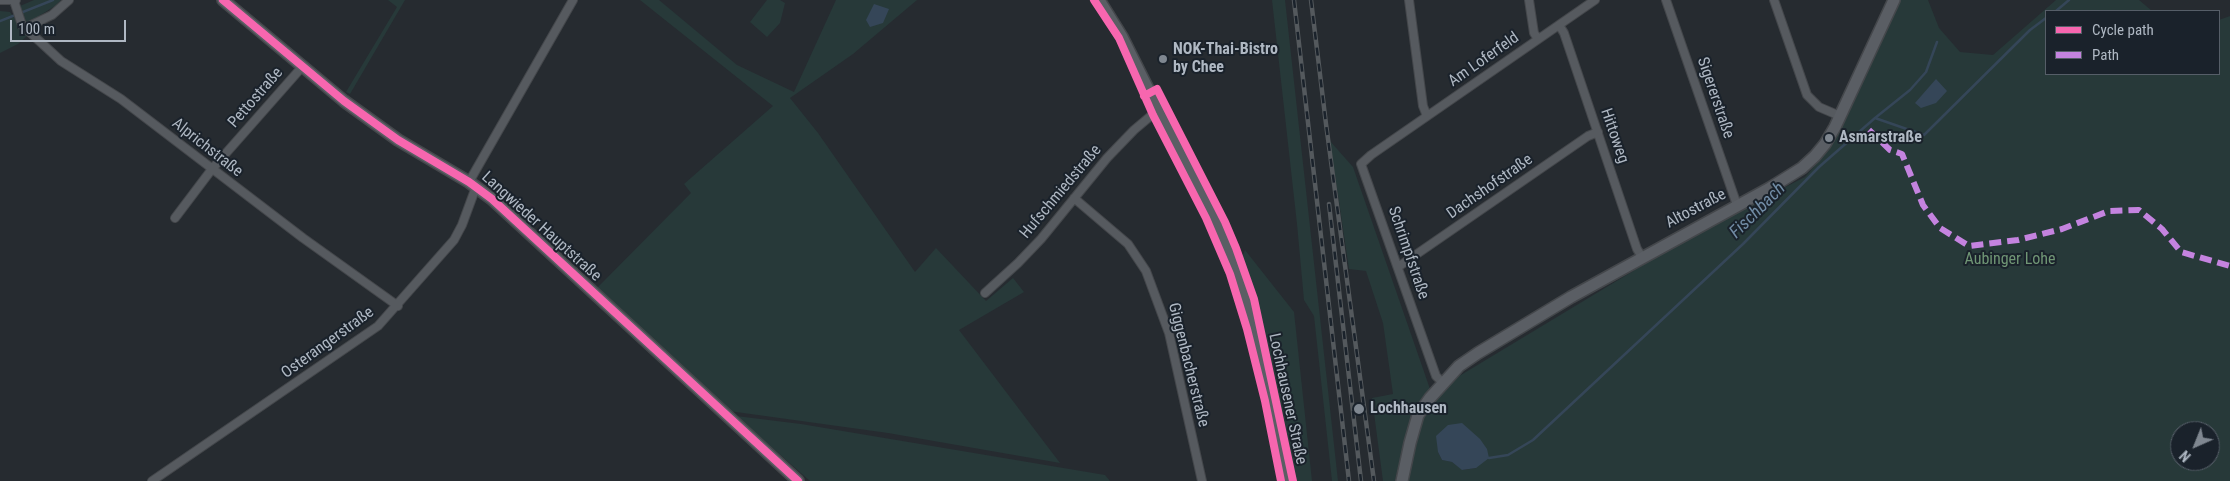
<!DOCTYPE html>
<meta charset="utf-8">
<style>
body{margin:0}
#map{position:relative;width:2230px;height:481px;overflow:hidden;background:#262b30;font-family:"Roboto Condensed",sans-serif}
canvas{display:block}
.legend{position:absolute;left:2045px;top:10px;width:175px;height:65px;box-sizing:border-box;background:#1a222b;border:1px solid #565e68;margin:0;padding:6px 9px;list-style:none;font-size:15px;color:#afb8c3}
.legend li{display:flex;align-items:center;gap:10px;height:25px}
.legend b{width:25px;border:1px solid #565e68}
.north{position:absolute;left:2170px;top:421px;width:50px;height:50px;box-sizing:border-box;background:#1a222b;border:1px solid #565e68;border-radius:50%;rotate:224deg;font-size:14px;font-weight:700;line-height:20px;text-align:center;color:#afb8c3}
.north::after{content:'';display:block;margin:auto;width:18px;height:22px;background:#7f8790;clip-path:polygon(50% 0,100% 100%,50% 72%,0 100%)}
.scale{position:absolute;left:10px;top:20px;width:116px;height:22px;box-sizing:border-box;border:2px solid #afb8c3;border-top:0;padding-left:6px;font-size:15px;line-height:18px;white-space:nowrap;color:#afb8c3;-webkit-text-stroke:4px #1a222b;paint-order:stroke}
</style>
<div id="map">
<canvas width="2230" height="481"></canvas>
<ul class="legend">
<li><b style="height:6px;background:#f766af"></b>Cycle path</li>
<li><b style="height:6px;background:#c483df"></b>Path</li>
</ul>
<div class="north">N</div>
<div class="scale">100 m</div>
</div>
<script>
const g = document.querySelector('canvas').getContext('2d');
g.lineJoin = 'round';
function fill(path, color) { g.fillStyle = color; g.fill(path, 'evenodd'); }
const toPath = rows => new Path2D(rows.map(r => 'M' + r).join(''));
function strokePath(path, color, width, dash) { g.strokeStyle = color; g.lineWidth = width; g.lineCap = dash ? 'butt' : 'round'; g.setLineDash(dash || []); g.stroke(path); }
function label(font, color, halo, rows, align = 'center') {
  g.font = font + ' "Roboto Condensed",sans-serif'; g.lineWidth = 4; g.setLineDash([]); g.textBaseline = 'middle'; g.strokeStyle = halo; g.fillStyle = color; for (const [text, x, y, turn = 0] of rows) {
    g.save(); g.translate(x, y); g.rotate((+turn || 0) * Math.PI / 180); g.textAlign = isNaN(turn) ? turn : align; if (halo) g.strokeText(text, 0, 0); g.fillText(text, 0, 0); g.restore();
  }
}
const green = toPath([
 [34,0,61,0,55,6,26,24,20,6],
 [388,0,405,0,350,94,346,92,397,7],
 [640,0,659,0,737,65,794,92,836,0,917,0,853,54,790,98,818,133,915,272,936,248,986,301,1013,278,1024,292,959,330,1060,463,888,433,729,411,597,288,691,193,684,184,773,106],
 [767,0,780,0,785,3,780,23,767,37,750,22],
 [1272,0,1285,0,1338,481,1332,481,1314,316,1304,300,1297,224],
 [1896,0,1928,0,1939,28,1960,52,1993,55,2056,0,2139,0,2152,11,2046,11,2046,74,2219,74,2219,20,2230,16,2230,481,1408,481,1422,420,1451,381,1701,230,1805,177,1830,148],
 [2180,431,2210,431,2210,461,2180,461],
 [1438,452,1476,468,1463,470,1452,462,1442,460],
 [0,11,10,12,27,36,18,44,0,53],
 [1330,141,1353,167,1430,389,1414,415,1402,451,1395,481,1383,481,1372,398,1393,394,1383,323,1366,271,1349,269],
 [1245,250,1294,312,1312,481,1294,481,1256,299,1242,258],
 [736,416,801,424,1105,475,1110,481,810,481]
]);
const water = toPath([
 [874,4,889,9,883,23,870,27,866,20],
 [1936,79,1947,91,1936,103,1921,108,1915,103],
 [1462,423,1480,439,1487,449,1489,458,1476,468,1462,470,1452,462,1442,460,1438,452,1436,436,1448,425]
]);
const stream = toPath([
 [2056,11,2069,0],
 [0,21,53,0],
 [1875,118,1910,90,1926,72,1937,42],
 [1489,458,1508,455,1533,440,1743,244,1819,167,1875,118,1924,135,2030,30,2046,18]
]);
const street = toPath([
 [1,0,16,0],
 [1409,0,1423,106,1427,116],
 [1529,0,1534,33,1538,39],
 [1666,0,1737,205],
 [1774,0,1807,95,1819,107,1840,116],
 [14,1,22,25,61,61,121,99,303,238,398,306],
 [1559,25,1564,33,1637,249,1642,257],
 [25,28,52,15,69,0],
 [469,182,573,0],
 [1074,198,1128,244,1146,271,1169,333,1202,481],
 [175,218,212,169,302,67],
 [1398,267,1588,136,1598,132],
 [985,293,1018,263,1041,239,1107,158,1134,130,1159,109],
 [1443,383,1436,376,1361,164,1371,155,1595,0],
 [152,481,378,326,454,240,462,225,476,187]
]);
const secondary = toPath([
 [223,0,344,101,398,140,469,182,492,199,798,481],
 [1099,0,1122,37,1229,251,1255,327,1273,400,1288,481],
 [1402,481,1410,443,1418,415,1430,398,1459,366,1478,353,1571,297,1770,188,1802,168,1815,156,1825,144,1835,127,1894,0]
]);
const rail = toPath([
 [1294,0,1349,481],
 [1311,0,1326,124,1374,481],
 [1329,204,1361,481]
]);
const quiet = toPath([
 [1869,130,1890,150,1902,154,1923,205,1940,228,1969,246,2018,240,2062,229,2109,211,2139,210,2162,229,2181,252,2230,266]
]);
const cycleway = toPath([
 [223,0,344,101,398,140,469,182,492,199,798,481],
 [1094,0,1119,38,1153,115,1206,218,1230,274,1247,329,1265,401,1281,481],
 [1144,96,1157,89,1225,222,1236,248,1254,299,1293,481]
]);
const markers = [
 [1163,59,5,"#7f8790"],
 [1829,138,5,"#7f8790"],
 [1359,409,6,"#7f8790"]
];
const poiNames = [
 ["NOK-Thai-Bistro",1173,50],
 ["by Chee",1173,68],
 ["Asmarstraße",1839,138],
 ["Lochhausen",1370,409]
];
const streetNames = [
 ["Am Loferfeld",1484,60,-35],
 ["Pettostraße",256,98,-49],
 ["Sigererstraße",1715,98,71],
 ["Hittoweg",1614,136,71],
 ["Alprichstraße",207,148,38],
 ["Dachshofstraße",1490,187,-35],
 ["Hufschmiedstraße",1061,192,-50],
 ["Altostraße",1696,209,-28],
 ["Langwieder Hauptstraße",541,227,42],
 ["Schrimpfstraße",1408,253,71],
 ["Osterangerstraße",328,343,-36],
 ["Giggenbacherstraße",1188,365,76],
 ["Lochhausener Straße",1287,399,78]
];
const parkNames = [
 ["Aubinger Lohe",2010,260]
];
const waterNames = [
 ["Fischbach",1758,211,-45]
];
fill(green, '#273939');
fill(water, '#354658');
strokePath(stream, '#354658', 2.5);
strokePath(street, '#44474b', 10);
strokePath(secondary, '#44474b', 14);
strokePath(street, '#565a5f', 8);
strokePath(secondary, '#5a5e64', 11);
strokePath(rail, '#54595d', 4.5);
strokePath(rail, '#1a222b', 2.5, [8]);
strokePath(quiet, '#c483df', 6, [12, 6]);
strokePath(cycleway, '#f766af', 8);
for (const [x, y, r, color] of markers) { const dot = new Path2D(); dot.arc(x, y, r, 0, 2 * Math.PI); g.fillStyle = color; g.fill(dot); strokePath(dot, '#1a222b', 2); }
label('bold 16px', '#afb8c3', '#1a222b', poiNames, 'left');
label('16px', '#afb8c3', '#1a222b', streetNames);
label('16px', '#709675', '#1a222b', parkNames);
label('italic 18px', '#718ca5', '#1a222b', waterNames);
</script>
